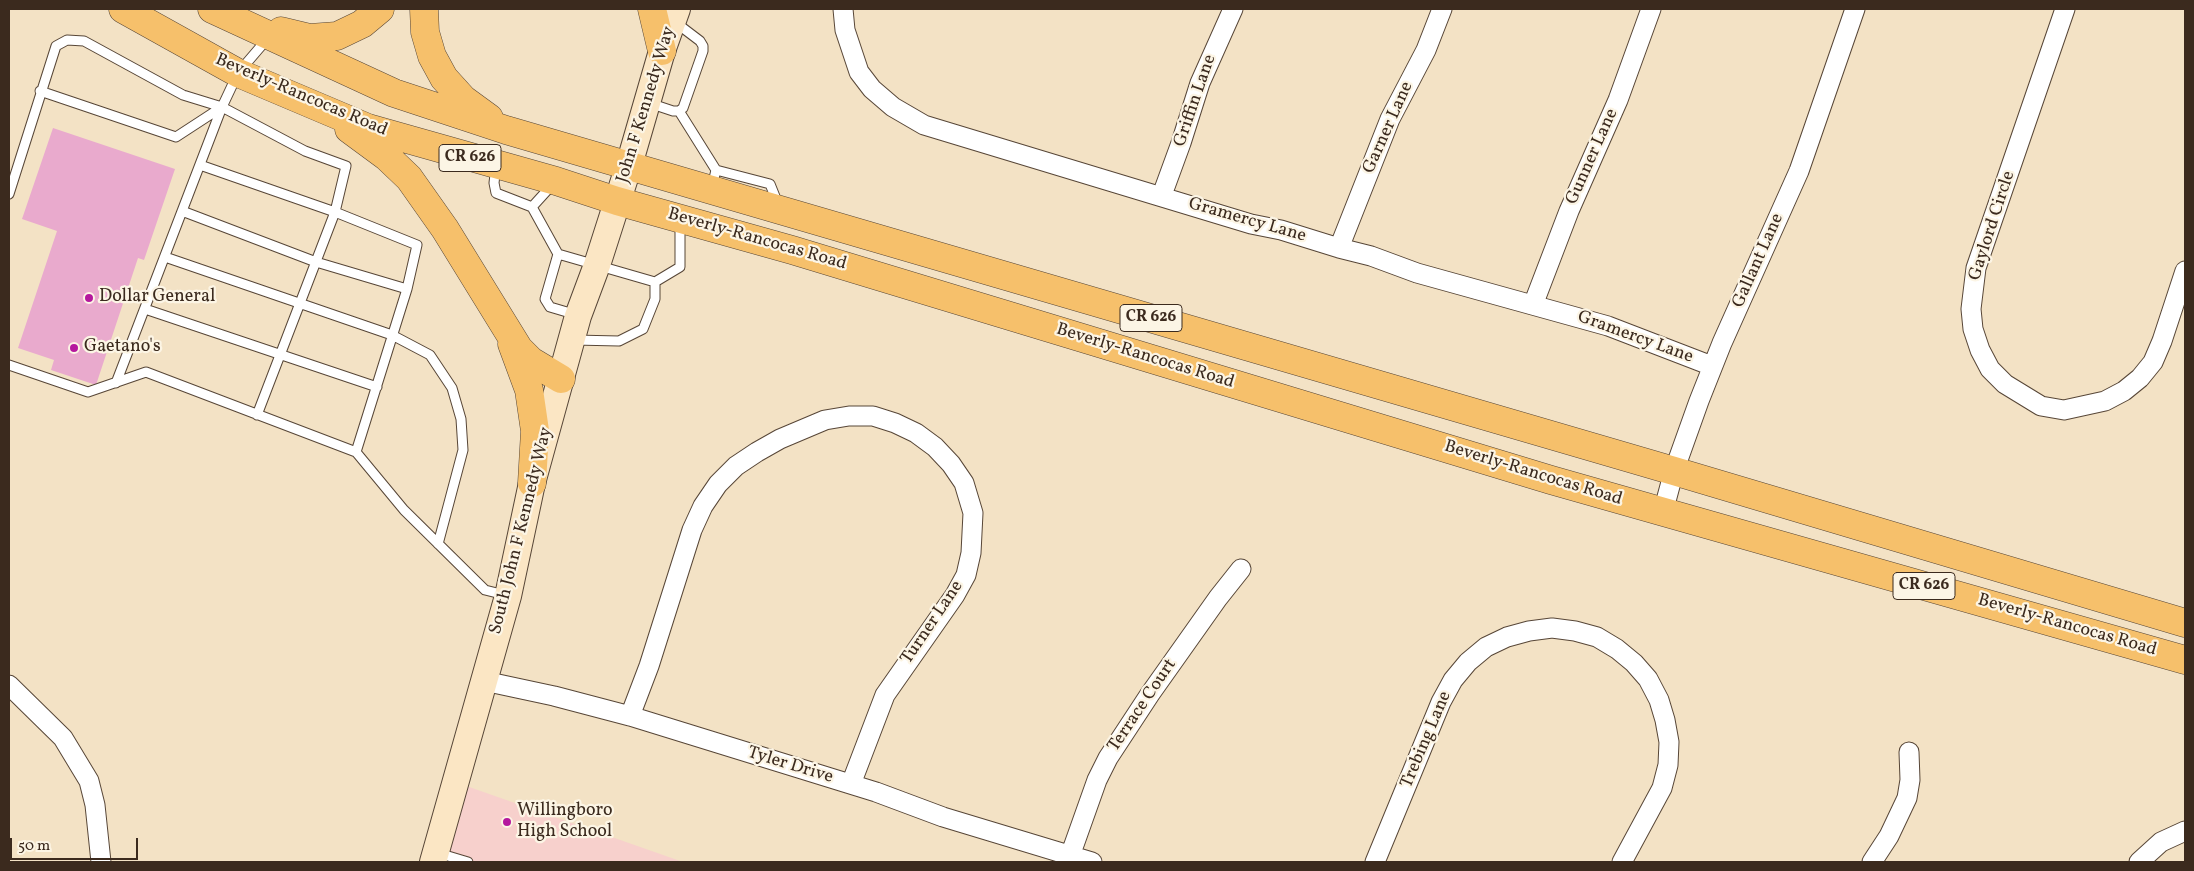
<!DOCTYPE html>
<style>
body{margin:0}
#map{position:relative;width:2194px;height:871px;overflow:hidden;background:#f3e2c5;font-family:Vollkorn,serif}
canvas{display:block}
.frame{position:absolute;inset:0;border:10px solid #3b2a1e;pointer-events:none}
.scale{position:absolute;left:10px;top:838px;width:128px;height:22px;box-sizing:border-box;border:2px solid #3b2a1e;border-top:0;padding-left:6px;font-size:15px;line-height:18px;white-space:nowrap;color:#3b2a1e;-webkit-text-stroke:4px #fcf5e5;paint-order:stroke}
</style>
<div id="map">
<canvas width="2194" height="871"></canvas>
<div class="frame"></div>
<div class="scale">50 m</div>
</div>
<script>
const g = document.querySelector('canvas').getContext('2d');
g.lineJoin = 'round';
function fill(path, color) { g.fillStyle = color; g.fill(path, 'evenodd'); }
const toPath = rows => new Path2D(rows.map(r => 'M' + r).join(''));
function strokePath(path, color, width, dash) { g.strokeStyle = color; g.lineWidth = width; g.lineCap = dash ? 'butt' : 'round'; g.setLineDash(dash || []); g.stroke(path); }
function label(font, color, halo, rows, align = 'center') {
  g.font = font + ' Vollkorn,serif'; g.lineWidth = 4.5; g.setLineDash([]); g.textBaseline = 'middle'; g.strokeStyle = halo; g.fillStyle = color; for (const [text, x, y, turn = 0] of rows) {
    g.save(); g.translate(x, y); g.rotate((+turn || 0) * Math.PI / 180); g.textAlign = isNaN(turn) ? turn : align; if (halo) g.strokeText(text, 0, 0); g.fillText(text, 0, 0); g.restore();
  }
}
const built = toPath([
 [455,782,683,862,433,862]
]);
const building = toPath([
 [53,128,175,169,144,260,138,258,96,385,51,370,54,360,18,348,57,231,22,219]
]);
const lane = toPath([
 [40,91,176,137,222,107],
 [649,103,673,111,679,111,683,108,703,51,703,46,700,41,675,22],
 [679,111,716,170,712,187],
 [200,165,335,212,257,415],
 [496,166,494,183,496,193,532,207,558,254],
 [716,170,770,184,778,204],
 [9,194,56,46,67,40,84,41,183,95,222,107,305,151,346,166,335,212,417,245,407,289,356,452],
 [532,207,552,185],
 [182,211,316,262,407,289],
 [165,257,392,335,430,355,452,388,461,419,463,450,438,544],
 [655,282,680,267,680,222],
 [145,309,377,387],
 [574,340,619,341,643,329,655,299,655,282,558,254,545,299,550,307,577,315],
 [9,365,88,392,146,372,356,452,404,510,485,590,505,595],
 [116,383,222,107,238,73,268,38],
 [438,853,468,862]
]);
const street = toPath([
 [843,9,845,30,859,72,872,89,893,107,924,125,1251,224,1281,230,1339,248,1371,256,1417,273,1608,326,1712,366],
 [2065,9,1976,268,1971,309,1973,329,1980,350,1990,369,2005,384,2041,406,2064,410,2105,401,2124,391,2140,378,2153,362,2162,341,2185,271],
 [1162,195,1181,143,1200,83,1233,9],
 [1339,248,1390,119,1426,50,1442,9],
 [1533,305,1569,211,1618,100,1651,9],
 [1663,512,1674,471,1699,401,1722,343,1799,171,1855,9],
 [484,681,554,696,630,716,876,792,943,817,1092,862],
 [9,685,63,738,89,781,95,805,101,862],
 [630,716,649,666,692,530,703,506,718,484,736,466,757,452,780,439,825,420,849,416,873,416,895,423,916,433,935,447,951,464,964,483,973,513,971,553,966,575,955,595,885,695,851,784],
 [1070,856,1097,780,1108,758,1150,694,1218,598,1241,569],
 [1375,862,1441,702,1453,680,1468,662,1486,647,1507,637,1529,631,1552,628,1575,631,1597,637,1617,649,1634,663,1648,679,1659,700,1665,720,1669,742,1668,765,1662,788,1622,862],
 [1872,862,1889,836,1907,798,1910,780,1909,752],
 [2139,862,2161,842,2185,831]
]);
const secondary = toPath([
 [433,862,508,596,532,483,578,316,597,265,629,165,662,51,677,9]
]);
const primary = toPath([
 [123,9,238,73,368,128,556,181,617,201,792,250,1551,480,2185,660],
 [212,9,394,93,506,130,1674,471,2185,623],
 [424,9,425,32,432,56,444,78,463,99,489,118],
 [652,9,662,51],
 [281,31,310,38,337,36,362,24,380,9],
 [349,129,387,157,409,178,445,229,519,349,531,361,561,379],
 [512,344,529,390,535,431,532,483]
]);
const markers = [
 [89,298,5,"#b5179e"],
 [74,348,5,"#b5179e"],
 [507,822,5,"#b5179e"]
];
const shields = [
 [470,158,62],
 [1151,318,62],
 [1924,586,62]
];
const shieldNames = [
 ["CR 626",470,158],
 ["CR 626",1151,318],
 ["CR 626",1924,586]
];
const streetNames = [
 ["Beverly-Rancocas Road",301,96,23],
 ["Griffin Lane",1196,101,-71],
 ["John F Kennedy Way",647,105,-73],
 ["Garner Lane",1389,128,-66],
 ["Gunner Lane",1593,157,-66],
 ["Gramercy Lane",1247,221,16],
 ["Gaylord Circle",1993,226,-72],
 ["Beverly-Rancocas Road",757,240,16],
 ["Gallant Lane",1759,261,-66],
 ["Gramercy Lane",1635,338,20],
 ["Beverly-Rancocas Road",1145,357,17],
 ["Beverly-Rancocas Road",1533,474,17],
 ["South John F Kennedy Way",522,531,-76],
 ["Turner Lane",933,623,-56],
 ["Beverly-Rancocas Road",2067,626,16],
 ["Terrace Court",1143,706,-56],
 ["Trebing Lane",1427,740,-67],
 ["Tyler Drive",790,766,17]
];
const poiNames = [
 ["Dollar General",99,298],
 ["Gaetano's",84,348],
 ["Willingboro",517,812],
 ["High School",517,833]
];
fill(built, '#f7d0cc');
fill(building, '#e9aacd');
strokePath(lane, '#574637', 11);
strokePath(street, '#574637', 21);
strokePath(secondary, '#574637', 28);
strokePath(primary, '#574637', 29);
strokePath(lane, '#fff', 9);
strokePath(street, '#fff', 19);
strokePath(secondary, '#fbe6c4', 26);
strokePath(primary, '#f6c06b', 28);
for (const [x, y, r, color] of markers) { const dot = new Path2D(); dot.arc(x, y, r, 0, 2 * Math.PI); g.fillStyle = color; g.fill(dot); strokePath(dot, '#fcf5e5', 2); }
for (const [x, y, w] of shields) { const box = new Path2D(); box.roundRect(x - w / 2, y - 13.5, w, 27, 4); g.fillStyle = '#fcf5e5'; g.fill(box); strokePath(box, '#3b2a1e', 1); }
label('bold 16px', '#3b2a1e', null, shieldNames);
label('18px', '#3b2a1e', '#fcf5e5', streetNames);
label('18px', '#3b2a1e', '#fcf5e5', poiNames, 'left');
</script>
